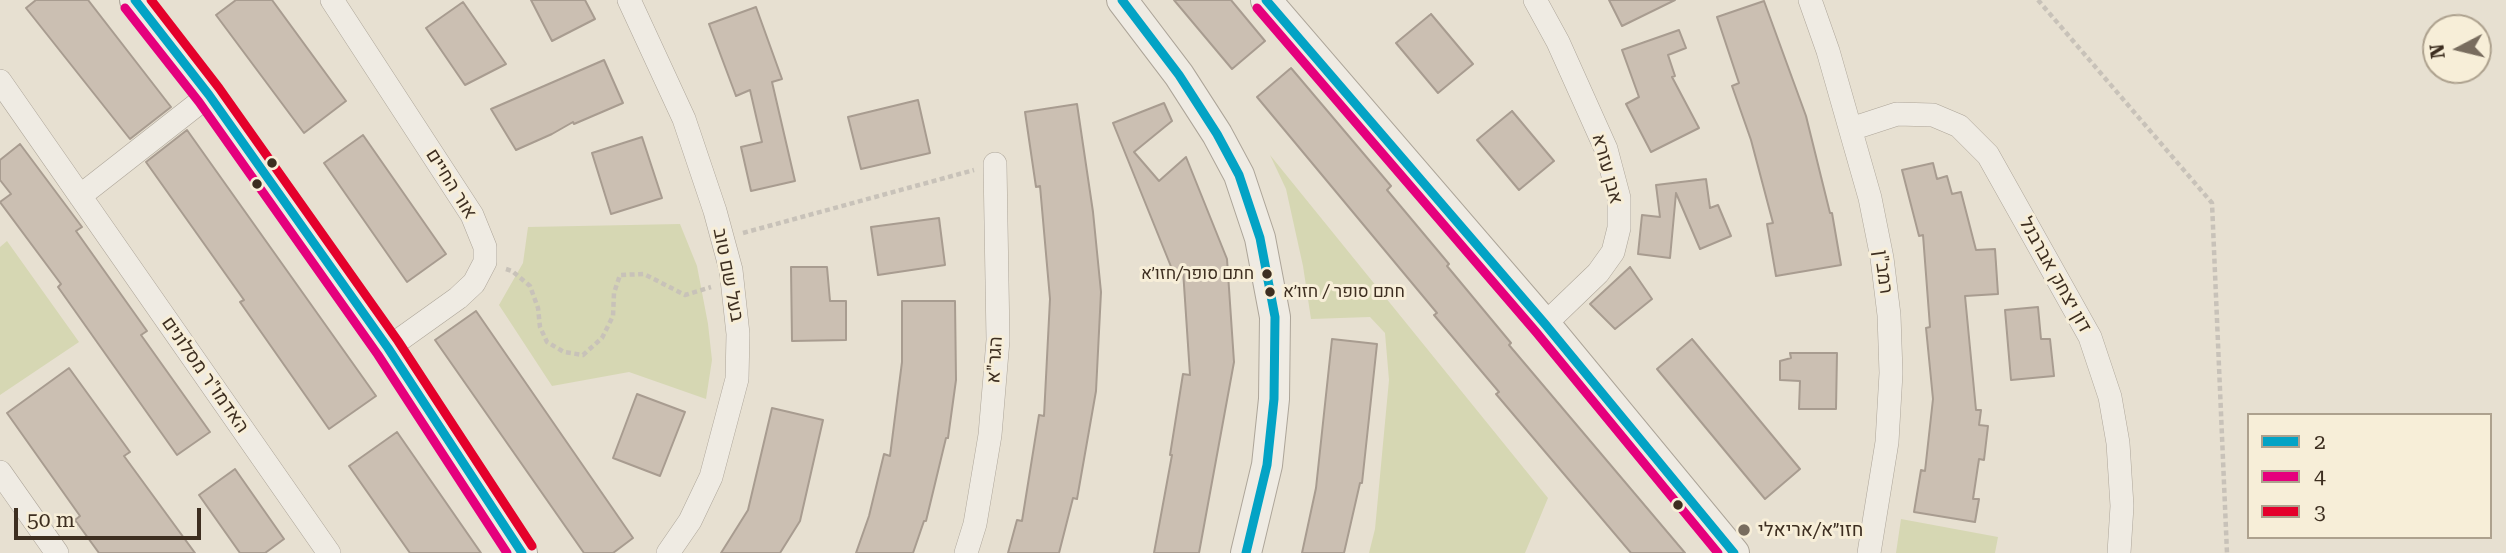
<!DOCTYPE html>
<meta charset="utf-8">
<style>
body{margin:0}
#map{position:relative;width:2506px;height:553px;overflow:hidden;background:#e7e0d1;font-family:"Roboto Serif",serif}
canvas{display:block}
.legend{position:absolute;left:2247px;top:413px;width:245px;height:126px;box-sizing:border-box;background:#f7eed8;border:2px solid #ada18e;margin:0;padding:9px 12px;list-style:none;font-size:21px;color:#3d2e20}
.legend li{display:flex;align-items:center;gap:14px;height:35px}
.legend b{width:35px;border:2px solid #ada18e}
.north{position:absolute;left:2422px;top:14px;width:70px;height:70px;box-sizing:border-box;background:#f7eed8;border:2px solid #ada18e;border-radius:50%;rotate:263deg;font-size:19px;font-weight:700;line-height:28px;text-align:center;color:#3d2e20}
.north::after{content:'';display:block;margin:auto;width:24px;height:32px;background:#786c5e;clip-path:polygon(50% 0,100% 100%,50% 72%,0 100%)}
.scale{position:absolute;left:14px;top:508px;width:187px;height:32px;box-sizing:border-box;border:4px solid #3d2e20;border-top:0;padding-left:9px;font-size:21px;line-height:24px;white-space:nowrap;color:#3d2e20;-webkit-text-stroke:5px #f7eed8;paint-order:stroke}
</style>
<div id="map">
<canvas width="2506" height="553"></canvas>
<ul class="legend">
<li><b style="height:9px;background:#03a3c5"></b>2</li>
<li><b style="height:9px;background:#e5007d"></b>4</li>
<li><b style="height:9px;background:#e4002b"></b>3</li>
</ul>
<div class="north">N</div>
<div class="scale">50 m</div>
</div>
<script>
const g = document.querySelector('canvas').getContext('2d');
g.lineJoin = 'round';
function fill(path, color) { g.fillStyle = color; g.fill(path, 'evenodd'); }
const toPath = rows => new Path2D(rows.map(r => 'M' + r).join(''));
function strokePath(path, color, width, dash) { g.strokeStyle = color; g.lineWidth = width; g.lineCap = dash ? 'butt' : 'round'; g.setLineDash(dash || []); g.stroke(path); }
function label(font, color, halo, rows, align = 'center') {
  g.font = font + ' "Roboto Serif",Heebo,serif'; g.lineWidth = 6; g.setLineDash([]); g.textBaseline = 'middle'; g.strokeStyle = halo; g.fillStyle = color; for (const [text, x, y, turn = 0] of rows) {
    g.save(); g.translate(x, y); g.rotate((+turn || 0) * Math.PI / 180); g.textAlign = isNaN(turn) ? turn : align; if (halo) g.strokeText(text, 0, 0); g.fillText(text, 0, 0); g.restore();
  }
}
const green = toPath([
 [1270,155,1548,498,1525,553,1369,553,1375,529,1389,380,1385,333,1370,317,1311,319,1303,266,1286,189],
 [680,224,697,266,708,324,712,360,706,399,629,372,552,386,499,305,523,263,528,227],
 [7,241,79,342,0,395,0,247],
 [1901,519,1998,537,1995,553,1896,553]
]);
const building = toPath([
 [36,0,88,0,171,107,130,139,26,8,36,0],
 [236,0,272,0,346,101,304,133,216,15,236,0],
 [531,0,585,0,595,19,552,41,531,0],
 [1174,0,1231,0,1265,41,1232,69,1174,0],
 [1609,0,1675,0,1622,26,1609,0],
 [1764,1,1806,116,1830,213,1832,213,1841,265,1776,276,1767,224,1773,223,1751,140,1732,86,1739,83,1717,17,1764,1],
 [463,2,506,64,465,85,426,28,463,2],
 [756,7,782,79,772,82,795,181,751,191,741,147,762,142,750,90,736,96,709,24,756,7],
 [1431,14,1473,64,1438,93,1396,43,1431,14],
 [1679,30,1686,48,1668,55,1675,76,1672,77,1699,128,1651,152,1626,104,1639,97,1622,50,1679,30],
 [604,60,623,103,574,124,573,122,552,134,516,150,491,109,604,60],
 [1291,68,1391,186,1387,190,1449,264,1447,266,1511,343,1509,345,1685,553,1631,553,1496,394,1499,392,1434,315,1437,313,1257,97,1291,68],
 [918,100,930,153,861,169,848,117,918,100],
 [1164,103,1172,121,1134,152,1159,181,1186,157,1227,259,1234,362,1199,553,1154,553,1172,455,1170,455,1183,374,1190,375,1183,270,1174,274,1113,123,1164,103],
 [1077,104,1093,212,1101,292,1096,391,1077,499,1073,498,1059,553,1008,553,1017,520,1022,521,1039,415,1044,416,1050,299,1040,186,1036,187,1025,112,1077,104],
 [1512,111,1554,161,1519,190,1477,140,1512,111],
 [187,130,376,396,329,429,240,302,244,300,146,162,187,130],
 [363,135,446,254,407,282,324,163,363,135],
 [642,137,662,198,611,214,592,153,642,137],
 [20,144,82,227,76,231,147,331,141,335,210,432,177,455,58,287,61,284,0,202,11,194,0,180,0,160,20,144],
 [1933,163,1937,179,1947,176,1952,194,1961,192,1976,250,1995,249,1998,294,1965,296,1976,410,1981,410,1979,425,1988,426,1984,460,1979,459,1973,499,1979,499,1975,522,1914,512,1921,470,1925,471,1933,399,1926,328,1930,327,1923,235,1919,236,1902,170,1933,163],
 [1706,179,1710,208,1718,205,1731,236,1700,249,1676,193,1670,258,1638,254,1642,215,1660,217,1656,185,1706,179],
 [939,218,945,265,878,275,871,227,939,218],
 [791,267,827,267,830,301,846,301,846,340,792,341,791,267],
 [1630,267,1652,299,1615,329,1590,304,1630,267],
 [902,301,955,301,956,380,948,438,946,438,926,521,924,521,913,553,856,553,869,516,884,454,890,456,902,362,902,301],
 [2038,307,2041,339,2050,339,2054,376,2011,380,2005,310,2038,307],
 [476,311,633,538,613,553,584,553,435,340,476,311],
 [1332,339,1377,344,1362,483,1360,483,1344,553,1302,553,1316,488,1332,339],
 [1692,339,1800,469,1765,499,1657,369,1692,339],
 [1790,353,1837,353,1836,409,1799,409,1800,381,1780,380,1780,361,1791,358,1790,353],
 [69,368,130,452,124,456,195,553,99,553,75,520,80,516,7,413,69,368],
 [637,394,685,412,660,476,613,458,637,394],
 [772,408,823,420,800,521,780,553,721,553,748,510,772,408],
 [397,432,481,553,410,553,349,466,397,432],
 [235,469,284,539,265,553,240,553,199,495,235,469]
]);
const path = toPath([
 [2038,0,2212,203,2227,553],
 [743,233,974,170],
 [506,269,512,271,530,286,538,308,540,327,547,342,564,352,583,355,602,338,613,316,614,293,620,275,644,274,685,295,711,287]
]);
const minor = toPath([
 [332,0,472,215,485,247,485,262,474,283,458,298,388,348],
 [629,0,684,119,715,211,731,270,738,334,737,379,711,477,690,521,668,553],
 [1535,0,1558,42,1606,149,1619,198,1619,228,1613,252,1598,273,1545,324],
 [1810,0,1828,51,1870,198,1882,258,1889,315,1891,373,1887,442,1869,553],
 [0,81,329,553],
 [1851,129,1897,114,1933,115,1959,126,1988,155,2090,337,2110,397,2118,443,2122,506,2119,553],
 [80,196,209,95],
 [0,472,57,553],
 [966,553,975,524,990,435,998,340,995,164]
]);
const tertiary = toPath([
 [135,0,209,95,388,348,522,553],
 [1122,0,1179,75,1217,134,1239,175,1260,238,1275,317,1274,399,1267,465,1246,553],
 [1266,0,1545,324,1734,553]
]);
const bus1 = toPath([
 [135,0,209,95,388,348,522,553],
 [1122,0,1179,75,1217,134,1239,175,1260,238,1275,317,1274,399,1267,465,1246,553],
 [1266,0,1545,324,1734,553]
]);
const bus2 = toPath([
 [125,8,199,102,378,355,507,553],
 [1257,8,1536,332,1718,553]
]);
const bus3 = toPath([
 [151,0,219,88,398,341,532,546]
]);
const markers = [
 [272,163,6,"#3d2e20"],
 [257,184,6,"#3d2e20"],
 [1267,274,6,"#3d2e20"],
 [1270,292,6,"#3d2e20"],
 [1678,505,6,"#3d2e20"],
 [1744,530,7,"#786c5e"]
];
const busNames = [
 ["חתם סופר/חזו׳א",1254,274],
 ["חתם סופר / חזו׳א",1283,292,"left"]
];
const streetNames = [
 ["אבן עזרא",1607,169,75],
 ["אור החיים",451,184,58],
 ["רמב\"ן",1883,272,82],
 ["בעל שם טוב",728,275,79],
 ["דון יצחק אברבנל",2055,275,61],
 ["הגר\"א",995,360,-87],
 ["האדמו\"ר מסלונים",205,375,55]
];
const poiNames = [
 ["חזו״א/אריאלי",1758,530]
];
fill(green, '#d6d7b3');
fill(building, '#cbbfb2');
strokePath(building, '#a89c90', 2);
strokePath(minor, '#ada599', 24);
strokePath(tertiary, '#ada599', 32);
strokePath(path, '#c8c2b9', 4.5, [5, 3.5]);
strokePath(minor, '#efebe3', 23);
strokePath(tertiary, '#efebe3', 30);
strokePath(bus1, '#03a3c5', 9);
strokePath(bus2, '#e5007d', 9);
strokePath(bus3, '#e4002b', 9);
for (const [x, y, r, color] of markers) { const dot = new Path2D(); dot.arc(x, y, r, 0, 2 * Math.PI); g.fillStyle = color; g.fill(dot); strokePath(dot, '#f7eed8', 2.5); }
label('17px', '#3d2e20', '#f7eed8', busNames, 'right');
label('19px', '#3d2e20', '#f7eed8', streetNames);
label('19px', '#3d2e20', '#f7eed8', poiNames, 'left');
</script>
